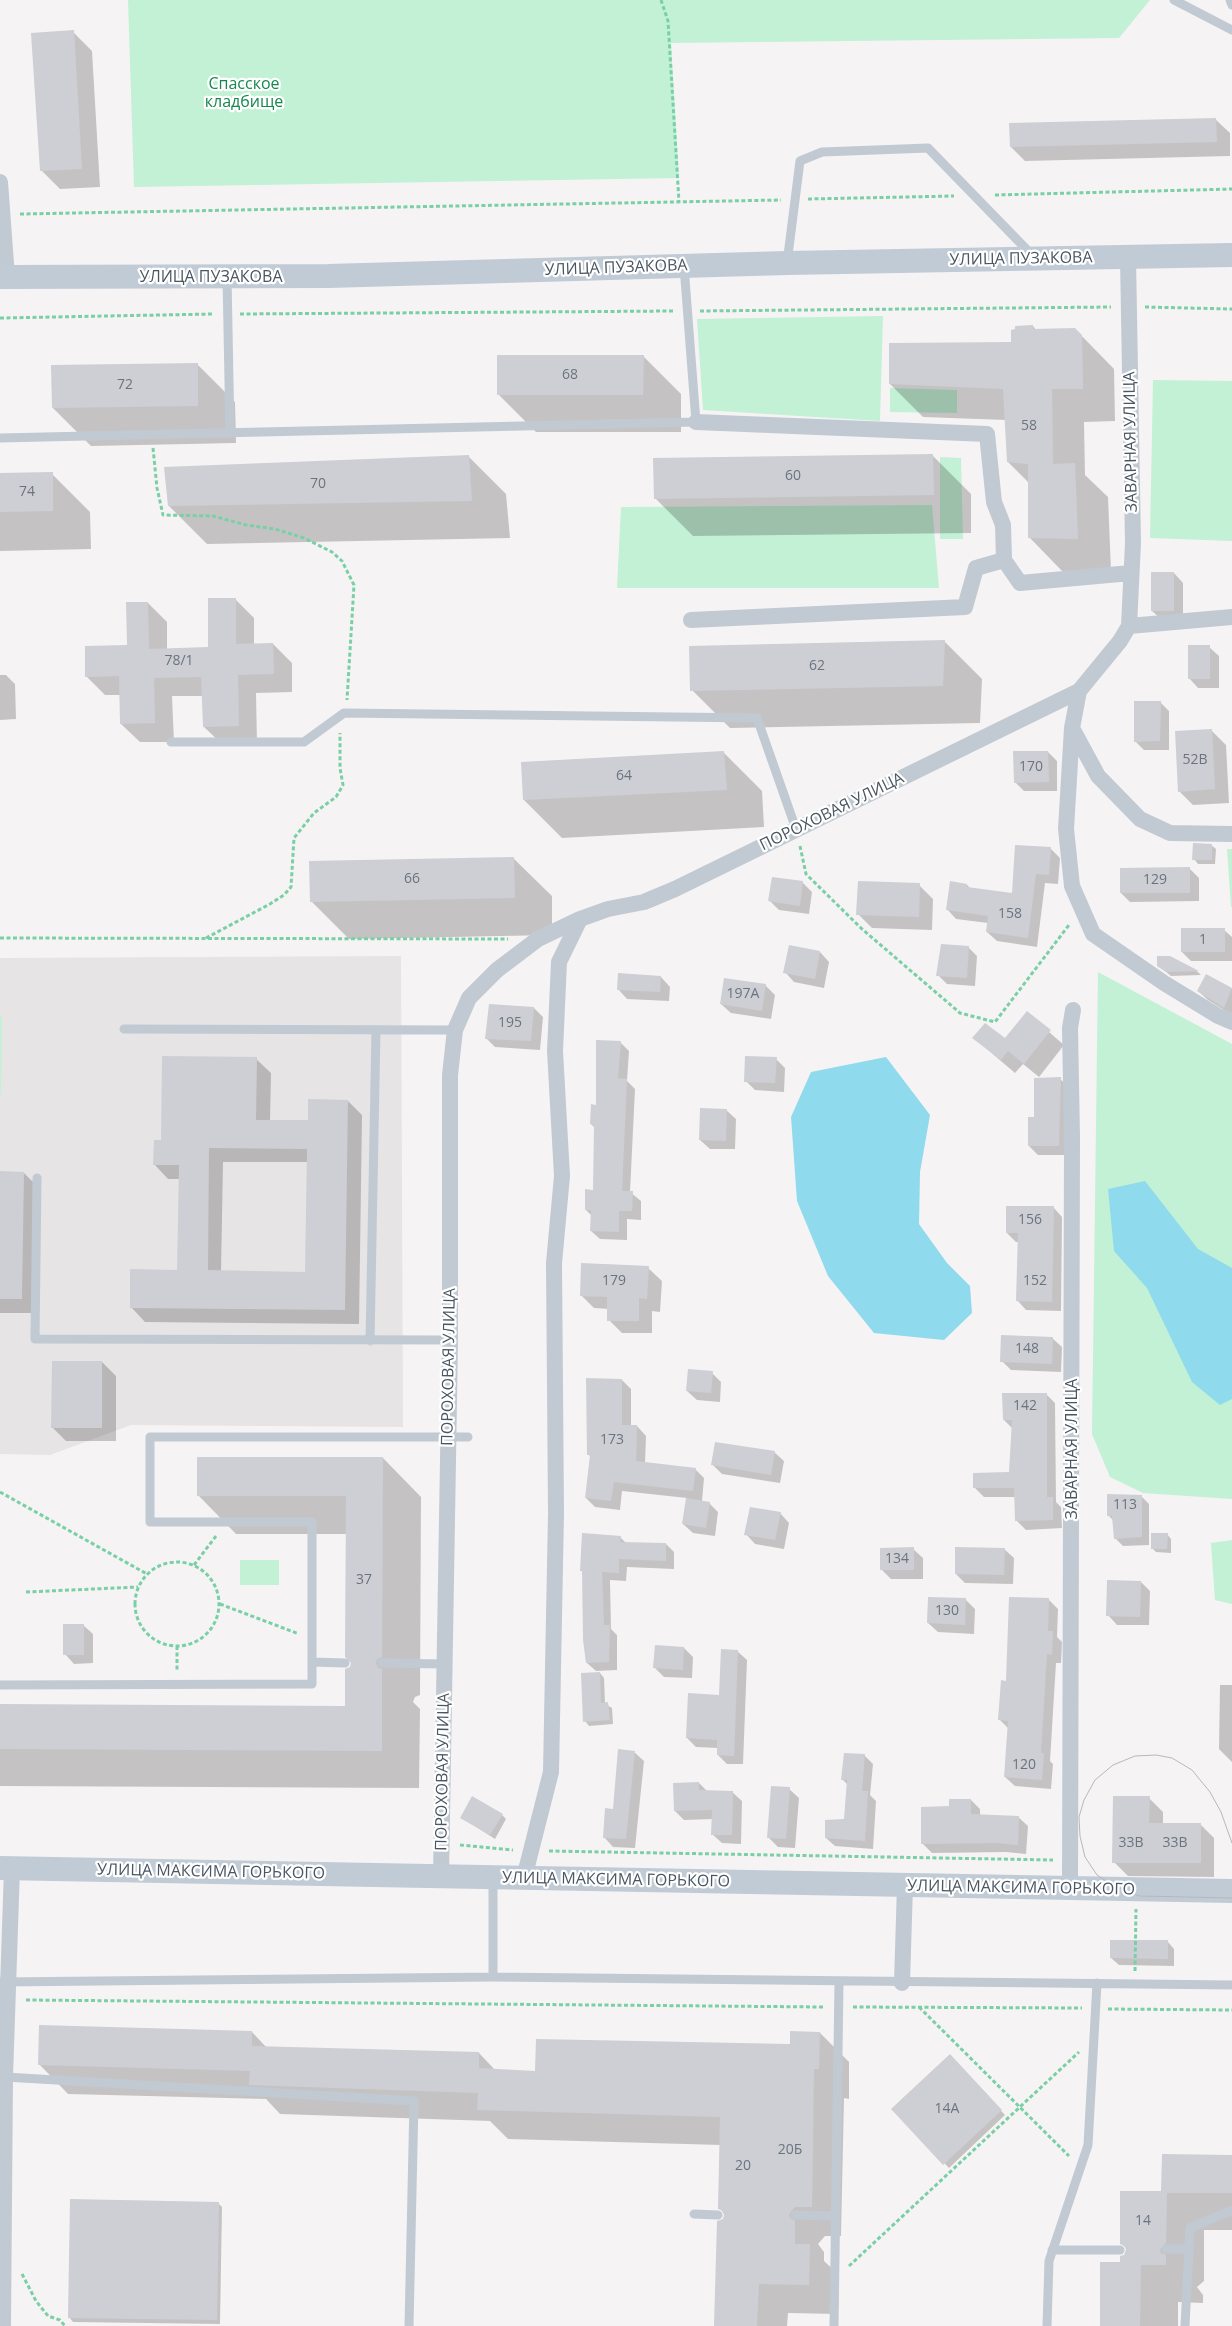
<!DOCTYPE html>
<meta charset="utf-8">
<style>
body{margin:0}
canvas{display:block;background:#f5f3f3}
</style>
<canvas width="1232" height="2326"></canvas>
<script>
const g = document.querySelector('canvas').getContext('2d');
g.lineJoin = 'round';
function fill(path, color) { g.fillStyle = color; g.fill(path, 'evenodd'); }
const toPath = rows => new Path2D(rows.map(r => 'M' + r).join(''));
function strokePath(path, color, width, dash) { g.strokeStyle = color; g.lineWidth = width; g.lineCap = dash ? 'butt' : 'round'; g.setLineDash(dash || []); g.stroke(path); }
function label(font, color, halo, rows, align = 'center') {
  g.font = font + ' "Open Sans",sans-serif'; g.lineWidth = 4.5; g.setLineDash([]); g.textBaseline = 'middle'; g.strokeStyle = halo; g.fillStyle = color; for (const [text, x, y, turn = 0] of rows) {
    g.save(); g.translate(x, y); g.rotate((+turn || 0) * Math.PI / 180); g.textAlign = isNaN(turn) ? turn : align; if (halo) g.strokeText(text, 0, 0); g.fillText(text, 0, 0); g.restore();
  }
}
const education = toPath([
 [401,956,403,1427,131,1425,50,1455,0,1454,0,958]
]);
const green = toPath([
 [128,0,1150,0,1119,38,671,43,679,178,134,187],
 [883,316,880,421,703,410,697,319],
 [1153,380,1232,381,1232,541,1150,538],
 [890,388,957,390,957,413,890,412],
 [940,457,961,458,963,539,940,539],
 [932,505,939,588,617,588,621,507],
 [1227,849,1232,849,1232,907,1231,907],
 [1098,972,1232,1044,1232,1499,1143,1493,1110,1477,1092,1434],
 [0,1016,2,1016,1,1095,0,1095],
 [1232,1540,1232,1604,1215,1600,1211,1543],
 [240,1560,279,1560,279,1585,240,1585]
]);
const water = toPath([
 [886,1057,930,1115,920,1172,919,1224,947,1263,970,1286,972,1313,944,1340,874,1333,828,1276,797,1201,791,1117,811,1072],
 [1145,1181,1198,1249,1232,1268,1232,1399,1220,1405,1192,1382,1147,1288,1114,1251,1108,1189]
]);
const shadow = toPath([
 [73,32,92,51,100,187,60,189,41,170],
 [1215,119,1230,133,1230,156,1025,161,1011,147],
 [1033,326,1036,330,1075,329,1114,369,1115,421,1084,422,1085,475,1108,497,1111,571,1062,571,1030,538,1030,484,1008,462,1006,420,923,417,890,384,1013,344],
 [643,356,681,394,681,432,536,432,498,394],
 [197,364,235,402,236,443,91,446,53,408],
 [468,456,506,494,510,538,207,544,169,506],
 [933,456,971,494,971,533,693,536,655,498],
 [52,474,90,512,91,549,0,551,0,475],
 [1174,573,1183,583,1183,620,1162,620,1152,611],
 [235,599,254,618,254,645,273,644,292,663,292,692,256,693,257,745,223,745,204,727,203,696,172,696,174,742,140,742,121,724,120,695,105,695,86,676,128,646,148,603,167,622,167,650,210,648],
 [944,641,982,679,980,723,730,728,692,690],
 [1209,647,1219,656,1219,688,1198,688,1189,678],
 [0,675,6,675,15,684,16,719,0,720],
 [1160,702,1169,711,1169,750,1144,750,1135,741],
 [1211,730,1226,745,1229,803,1193,805,1179,791],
 [1048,752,1057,761,1057,791,1024,791,1015,782],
 [724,753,762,791,764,827,562,838,524,800],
 [1211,845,1216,849,1215,864,1198,864,1194,859],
 [1050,848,1060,858,1058,884,1045,883,1037,947,997,941,987,932,988,923,956,919,947,909,967,885,971,889,1013,894],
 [513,858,552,896,552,935,349,939,311,901],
 [1189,868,1199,878,1199,901,1130,902,1121,893],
 [803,883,812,892,809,914,779,910,770,901],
 [919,885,933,899,932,930,872,928,858,914],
 [1224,930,1232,937,1232,961,1191,961,1182,952],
 [968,947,977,956,975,986,947,984,938,975],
 [820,952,829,962,824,988,794,982,785,972],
 [1170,957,1198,972,1201,975,1171,976,1159,966],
 [1206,976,1232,989,1232,1015,1208,1000,1198,991],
 [661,977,670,987,669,1001,627,999,618,989],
 [765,985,775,995,771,1019,731,1013,721,1004],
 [534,1008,543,1017,540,1050,495,1047,486,1038],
 [1027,1013,1064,1045,1039,1077,1023,1064,1015,1073,974,1038,1005,1040],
 [620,1042,629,1051,627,1081,635,1089,630,1192,641,1201,641,1220,627,1219,627,1240,600,1239,591,1231,592,1216,586,1210,594,1191,595,1128,591,1124],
 [256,1059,271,1073,270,1121,309,1121,348,1101,362,1115,359,1324,145,1322,131,1307,179,1271,180,1179,168,1179,154,1164,162,1141],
 [223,1162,308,1162,306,1273,221,1272],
 [776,1059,785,1068,784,1092,755,1090,746,1081],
 [1060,1079,1070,1088,1068,1155,1038,1155,1029,1146,1035,1118],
 [726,1110,736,1119,735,1149,710,1149,700,1140],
 [0,1172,24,1173,38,1187,36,1313,0,1313],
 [1053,1207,1062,1217,1061,1311,1026,1310,1017,1300,1019,1242,1016,1242,1007,1233],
 [648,1268,662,1281,660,1312,652,1311,652,1333,622,1333,609,1320,609,1309,594,1308,581,1295],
 [1052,1338,1062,1347,1061,1372,1011,1370,1002,1361],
 [102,1362,116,1376,116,1441,66,1441,52,1427],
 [712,1373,721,1382,720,1402,697,1400,687,1391],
 [622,1380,631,1389,631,1426,637,1426,646,1436,645,1463,695,1469,704,1478,702,1501,709,1503,718,1512,715,1536,693,1533,683,1524,687,1498,622,1491,620,1510,595,1507,586,1498,591,1457,588,1454],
 [1046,1394,1055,1403,1056,1502,1061,1507,1062,1528,1026,1530,1016,1520,1016,1497,984,1497,975,1488,1010,1474,1013,1429,1004,1420],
 [774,1452,784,1461,780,1483,722,1474,713,1465],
 [383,1458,421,1497,420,1695,415,1697,413,1702,420,1709,419,1788,0,1786,0,1705,346,1707,353,1662,347,1534,236,1534,198,1495],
 [1141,1496,1149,1504,1149,1545,1123,1546,1115,1538,1114,1521,1108,1515],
 [780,1513,789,1523,784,1549,755,1544,746,1534],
 [1167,1534,1171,1539,1171,1553,1156,1552,1152,1548],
 [620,1537,626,1543,666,1544,674,1552,674,1569,627,1567,626,1581,610,1580,611,1629,617,1635,617,1670,596,1671,587,1663,583,1573,581,1570],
 [913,1549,923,1558,923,1579,891,1579,882,1570],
 [1004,1549,1014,1558,1013,1584,965,1583,956,1574],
 [1141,1582,1150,1591,1149,1625,1117,1625,1108,1615],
 [1048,1599,1058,1609,1057,1637,1062,1642,1061,1663,1056,1663,1050,1761,1053,1764,1051,1789,1015,1786,1005,1777,1009,1729,999,1719,1007,1682],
 [966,1600,975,1609,974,1634,938,1632,928,1623],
 [83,1625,93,1634,93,1663,74,1664,65,1654],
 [684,1648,693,1657,692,1678,664,1677,655,1668],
 [737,1651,747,1660,743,1764,727,1764,718,1755,718,1748,696,1747,687,1738,720,1696],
 [600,1673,604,1678,605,1704,612,1708,613,1724,589,1726,585,1721],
 [1220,1685,1232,1685,1232,1762,1219,1749],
 [634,1752,644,1761,635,1848,613,1847,604,1837],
 [864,1755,873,1764,870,1795,876,1801,873,1849,835,1846,826,1838,845,1820,848,1785,843,1780],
 [699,1783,707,1791,732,1792,742,1801,741,1844,722,1843,712,1834,713,1819,684,1820,675,1811],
 [789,1789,799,1798,795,1848,778,1847,769,1838],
 [1149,1798,1163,1812,1163,1824,1200,1824,1214,1838,1214,1877,1128,1876,1114,1862],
 [971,1800,980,1809,980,1816,1018,1817,1028,1826,1026,1854,1006,1852,932,1853,923,1844,950,1808],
 [502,1815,506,1819,495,1839,462,1818],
 [1167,1941,1174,1949,1174,1966,1119,1965,1111,1958],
 [252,2032,267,2048,479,2053,496,2071,537,2072,792,2045,820,2033,849,2062,849,2099,844,2098,841,2236,825,2236,818,2244,824,2252,824,2261,839,2275,838,2314,788,2313,787,2326,716,2326,726,2215,719,2208,721,2145,508,2139,490,2121,280,2114,266,2099,68,2094,39,2064],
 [950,2056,1005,2115,949,2168,893,2109],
 [1232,2156,1232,2230,1204,2230,1204,2281,1197,2287,1203,2295,1203,2303,1178,2302,1178,2326,1101,2326,1121,2264,1127,2253,1127,2249,1121,2243,1162,2192],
 [218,2203,222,2207,220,2324,73,2322,69,2317]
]);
const building = toPath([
 [74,30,82,169,40,171,31,33],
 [1216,118,1217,142,1010,147,1009,123],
 [1033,325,1033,329,1075,328,1082,335,1083,389,1052,389,1053,464,1075,463,1078,539,1028,538,1028,464,1007,462,1003,389,889,384,889,343,1011,342,1011,330,1015,329,1015,326],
 [497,355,644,355,643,395,497,395],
 [198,363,198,406,52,408,51,365],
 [933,454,934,495,654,499,653,458],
 [469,455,472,501,168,506,164,467],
 [53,472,53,511,0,512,0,473],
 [1151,572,1174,572,1174,611,1151,611],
 [208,598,236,598,236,644,273,643,274,674,238,675,239,726,203,727,201,677,154,678,155,723,120,724,119,676,85,677,85,646,127,645,126,602,148,602,149,649,208,647],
 [945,640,943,686,690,691,689,646],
 [1188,645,1210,645,1210,679,1188,679],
 [1134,701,1161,701,1160,741,1134,742],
 [1212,729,1215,789,1178,792,1175,731],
 [724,751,727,790,523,800,521,762],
 [1013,751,1048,751,1049,782,1014,783],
 [1193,843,1212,844,1212,860,1192,860],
 [1015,845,1051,847,1049,875,1036,874,1028,938,986,932,988,916,946,910,950,881,967,884,967,887,1012,893],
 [514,857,515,898,310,902,309,861],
 [1190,867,1190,893,1120,893,1120,868],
 [772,877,803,881,800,906,768,901],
 [858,881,920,883,919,917,856,915],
 [1181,928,1225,928,1225,952,1181,952],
 [941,944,969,946,967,978,936,976],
 [789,945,820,951,815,979,783,973],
 [1157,956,1170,956,1199,971,1166,972,1157,966],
 [618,973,661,976,660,992,617,990],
 [1206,974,1232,988,1224,1008,1197,991],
 [724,978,766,984,762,1011,720,1004],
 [489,1004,534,1007,531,1041,485,1039],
 [1027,1011,1051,1030,1024,1064,1008,1051,1001,1060,972,1038,985,1023,1005,1038],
 [596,1040,621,1041,618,1078,627,1079,622,1191,633,1191,632,1211,619,1211,619,1232,590,1231,591,1210,585,1210,585,1189,593,1190,594,1125,590,1124,591,1104,596,1105],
 [162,1056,257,1057,256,1120,308,1120,308,1099,348,1100,345,1310,130,1308,130,1269,177,1270,179,1165,153,1165,154,1140,161,1140],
 [209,1148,307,1149,305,1272,208,1270],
 [745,1056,777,1057,775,1083,744,1082],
 [1061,1077,1059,1146,1028,1146,1028,1117,1034,1117,1034,1078],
 [700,1108,727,1109,726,1141,699,1140],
 [0,1171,24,1172,22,1299,0,1299],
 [1006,1206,1054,1206,1052,1302,1016,1301,1018,1233,1006,1233],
 [581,1263,649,1266,647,1299,639,1298,639,1321,607,1321,607,1297,580,1296],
 [1001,1335,1053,1337,1052,1364,1000,1362],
 [52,1361,102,1361,102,1428,51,1428],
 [688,1369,713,1371,711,1393,686,1391],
 [586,1378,622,1379,622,1425,637,1425,636,1461,696,1468,693,1491,614,1482,611,1501,585,1498,590,1455,587,1455],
 [1002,1393,1047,1393,1047,1497,1053,1497,1053,1520,1015,1521,1014,1488,973,1488,973,1473,1009,1472,1012,1420,1003,1420],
 [715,1442,775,1451,771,1475,711,1465],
 [197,1457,383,1457,382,1657,377,1659,376,1663,378,1668,382,1669,382,1751,0,1749,0,1704,345,1706,345,1669,350,1667,351,1663,345,1657,346,1496,197,1496],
 [1107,1494,1142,1495,1142,1537,1114,1539,1112,1516,1107,1516],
 [686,1498,710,1502,706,1528,682,1524],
 [750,1507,781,1512,775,1540,744,1535],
 [582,1533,621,1536,620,1542,666,1543,666,1561,619,1559,619,1573,602,1572,604,1625,610,1625,609,1662,586,1663,583,1640,582,1571,580,1571],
 [1151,1533,1168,1533,1167,1549,1151,1549],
 [914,1547,914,1570,880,1570,880,1548],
 [955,1547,1005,1548,1004,1575,955,1574],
 [1107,1580,1141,1581,1140,1617,1106,1616],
 [928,1597,966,1598,965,1625,927,1623],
 [1009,1597,1049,1598,1048,1631,1053,1631,1052,1655,1047,1654,1041,1753,1044,1753,1042,1780,1004,1777,1008,1721,998,1720,1001,1680,1006,1681],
 [63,1624,84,1624,84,1655,63,1655],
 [655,1645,684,1647,683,1670,653,1668],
 [721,1649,738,1650,734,1756,717,1755,717,1740,686,1738,688,1693,719,1695],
 [600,1672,601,1703,608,1702,610,1720,583,1722,581,1673],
 [618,1749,635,1751,626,1839,603,1838,605,1808,613,1809],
 [844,1753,865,1754,862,1791,868,1791,865,1841,825,1838,825,1820,844,1819,847,1780,841,1780],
 [699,1782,699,1790,733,1791,732,1835,711,1835,712,1810,674,1811,673,1783],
 [771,1786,790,1787,786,1839,767,1838],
 [472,1796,503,1814,490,1835,460,1818],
 [1113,1796,1150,1796,1149,1823,1201,1823,1201,1863,1112,1863],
 [949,1799,971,1799,971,1814,1019,1816,1018,1845,996,1843,921,1844,921,1807,949,1806],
 [1110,1940,1168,1940,1168,1959,1110,1958],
 [39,2025,252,2031,252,2046,479,2052,479,2068,535,2071,536,2039,790,2044,790,2031,820,2032,819,2069,814,2069,812,2207,795,2207,789,2214,790,2218,795,2221,795,2244,810,2244,809,2285,759,2284,757,2326,714,2326,717,2221,723,2219,724,2215,722,2210,718,2209,720,2117,477,2110,478,2093,249,2085,250,2071,38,2065],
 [950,2054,1002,2110,943,2165,891,2109],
 [1162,2154,1232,2155,1232,2193,1167,2193,1166,2243,1160,2249,1161,2253,1166,2255,1166,2265,1141,2265,1140,2326,1100,2326,1100,2262,1120,2262,1120,2256,1124,2255,1126,2250,1125,2246,1120,2244,1120,2191,1161,2191],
 [70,2199,219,2202,217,2320,68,2318]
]);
const path = toPath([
 [661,0,668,21,679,202],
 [995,195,1232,189],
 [808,199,954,196],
 [20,214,781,200],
 [1145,307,1232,309],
 [700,311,1111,307],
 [240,314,674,311],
 [0,318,214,314],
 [153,448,157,488,163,515,213,516,246,525,275,529,304,538,332,552,342,561,354,585,347,700],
 [800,846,806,874,862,929,960,1013,995,1022,1069,925],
 [0,938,508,939],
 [206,938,270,904,284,895,291,887,294,838,314,813,336,797,343,785,340,768,340,733],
 [0,1492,147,1574],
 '135 1604a42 42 0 1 1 84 0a42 42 0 1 1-84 0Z',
 [194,1565,216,1536],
 [26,1592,138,1587],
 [220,1604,299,1634],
 [177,1646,177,1671],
 [460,1845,513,1850],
 [549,1851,1053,1860],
 [1135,1971,1136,1909],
 [26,2000,824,2007],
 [853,2007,1082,2008],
 [919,2007,1069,2156],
 [1108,2009,1232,2010],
 [849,2266,1079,2052],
 [22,2274,36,2301,48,2316,60,2320,65,2326]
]);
const lane = toPath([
 [1174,0,1232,30],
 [1230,0,1232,5],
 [787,263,800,161,822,152,928,148,1032,255],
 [227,277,230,433],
 [0,438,696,422,684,266],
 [171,742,304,742,344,713,757,718,796,829],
 [124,1029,455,1030],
 [37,1178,35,1339,450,1340],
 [370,1341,376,1031],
 [312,1662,345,1663],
 [382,1663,444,1664],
 [0,1685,312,1684,312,1522,150,1522,150,1437,468,1437],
 [493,1977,493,1878],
 [0,1982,493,1977,1232,1985],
 [5,2077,414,2101,409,2326],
 [694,2214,718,2215],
 [795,2215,835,2216],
 [1166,2249,1189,2249],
 [1052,2250,1120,2250],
 [834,2326,839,1983],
 [1047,2326,1049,2261,1088,2145,1097,1983],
 [1185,2326,1190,2228,1232,2210]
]);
const street = toPath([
 [0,182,7,277],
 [1128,257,1133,543,1129,626,1120,641,1079,691,1072,728,1066,829,1072,886,1093,934,1164,983,1218,1016,1232,1022],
 [696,422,987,434,994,502,1003,525,1004,560,1020,583,1131,573],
 [691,620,965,607,976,568,1004,560],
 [1129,626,1232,617],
 [1072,728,1098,776,1140,819,1170,833,1232,834],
 [441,1877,450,1340,450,1075,455,1030,469,998,497,970,538,939,580,919,608,909,644,902,675,889,1079,691],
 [524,1878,551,1772,556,1513,554,1263,562,1176,555,1051,559,962,580,919],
 [1070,1889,1072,1137,1070,1028,1073,1010],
 [902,1983,905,1885],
 [3,2326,5,2077,12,1868]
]);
const secondary = toPath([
 [0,277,328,276,787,263,1232,255],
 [0,1868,1232,1891]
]);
const tram = toPath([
 [1232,1843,1221,1812,1210,1792,1192,1770,1172,1758,1156,1755,1135,1756,1113,1765,1095,1780,1084,1800,1079,1817,1080,1836,1085,1857,1097,1875,1114,1886,1139,1896,1232,1898]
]);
const numberNames = [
 ["68",570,375],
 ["72",125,385],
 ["58",1029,426],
 ["60",793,476],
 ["70",318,484],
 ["74",27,492],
 ["78/1",179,661],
 ["62",817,666],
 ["52В",1195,760],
 ["170",1031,767],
 ["64",624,776],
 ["66",412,879],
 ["129",1155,880],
 ["158",1010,914],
 ["1",1203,940],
 ["197А",743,994],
 ["195",510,1023],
 ["156",1030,1220],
 ["179",614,1281],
 ["152",1035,1281],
 ["148",1027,1349],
 ["142",1025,1406],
 ["173",612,1440],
 ["113",1125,1505],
 ["134",897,1559],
 ["37",364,1580],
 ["130",947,1611],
 ["120",1024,1765],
 ["33В",1131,1843],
 ["33В",1175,1843],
 ["14А",947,2109],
 ["20Б",790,2150],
 ["20",743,2166],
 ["14",1143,2221]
];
const parkNames = [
 ["Спасское",244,84],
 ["кладбище",244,102]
];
const streetNames = [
 ["УЛИЦА ПУЗАКОВА",1021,259,-1],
 ["УЛИЦА ПУЗАКОВА",616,268,-2],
 ["УЛИЦА ПУЗАКОВА",211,277],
 ["ЗАВАРНАЯ УЛИЦА",1131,442,-91],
 ["ПОРОХОВАЯ УЛИЦА",832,812,-26],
 ["ПОРОХОВАЯ УЛИЦА",449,1367,-89],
 ["ЗАВАРНАЯ УЛИЦА",1072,1449,-90],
 ["ПОРОХОВАЯ УЛИЦА",443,1772,-89],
 ["УЛИЦА МАКСИМА ГОРЬКОГО",211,1872,1],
 ["УЛИЦА МАКСИМА ГОРЬКОГО",616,1880,1],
 ["УЛИЦА МАКСИМА ГОРЬКОГО",1021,1888,1]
];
fill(education, '#e6e4e5');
fill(green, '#c3f1d5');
fill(water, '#90daee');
fill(shadow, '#0003');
fill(building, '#cdcfd5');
strokePath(path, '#7ad0a6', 3, [4, 2.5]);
strokePath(lane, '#c1cad2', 9);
strokePath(street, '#c1cad2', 16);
strokePath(secondary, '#c1cbd6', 24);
strokePath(tram, '#b5b8bd', 1);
label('14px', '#6b747e', null, numberNames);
label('16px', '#17864f', '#fff', parkNames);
label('16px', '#4a5661', '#fff', streetNames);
</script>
